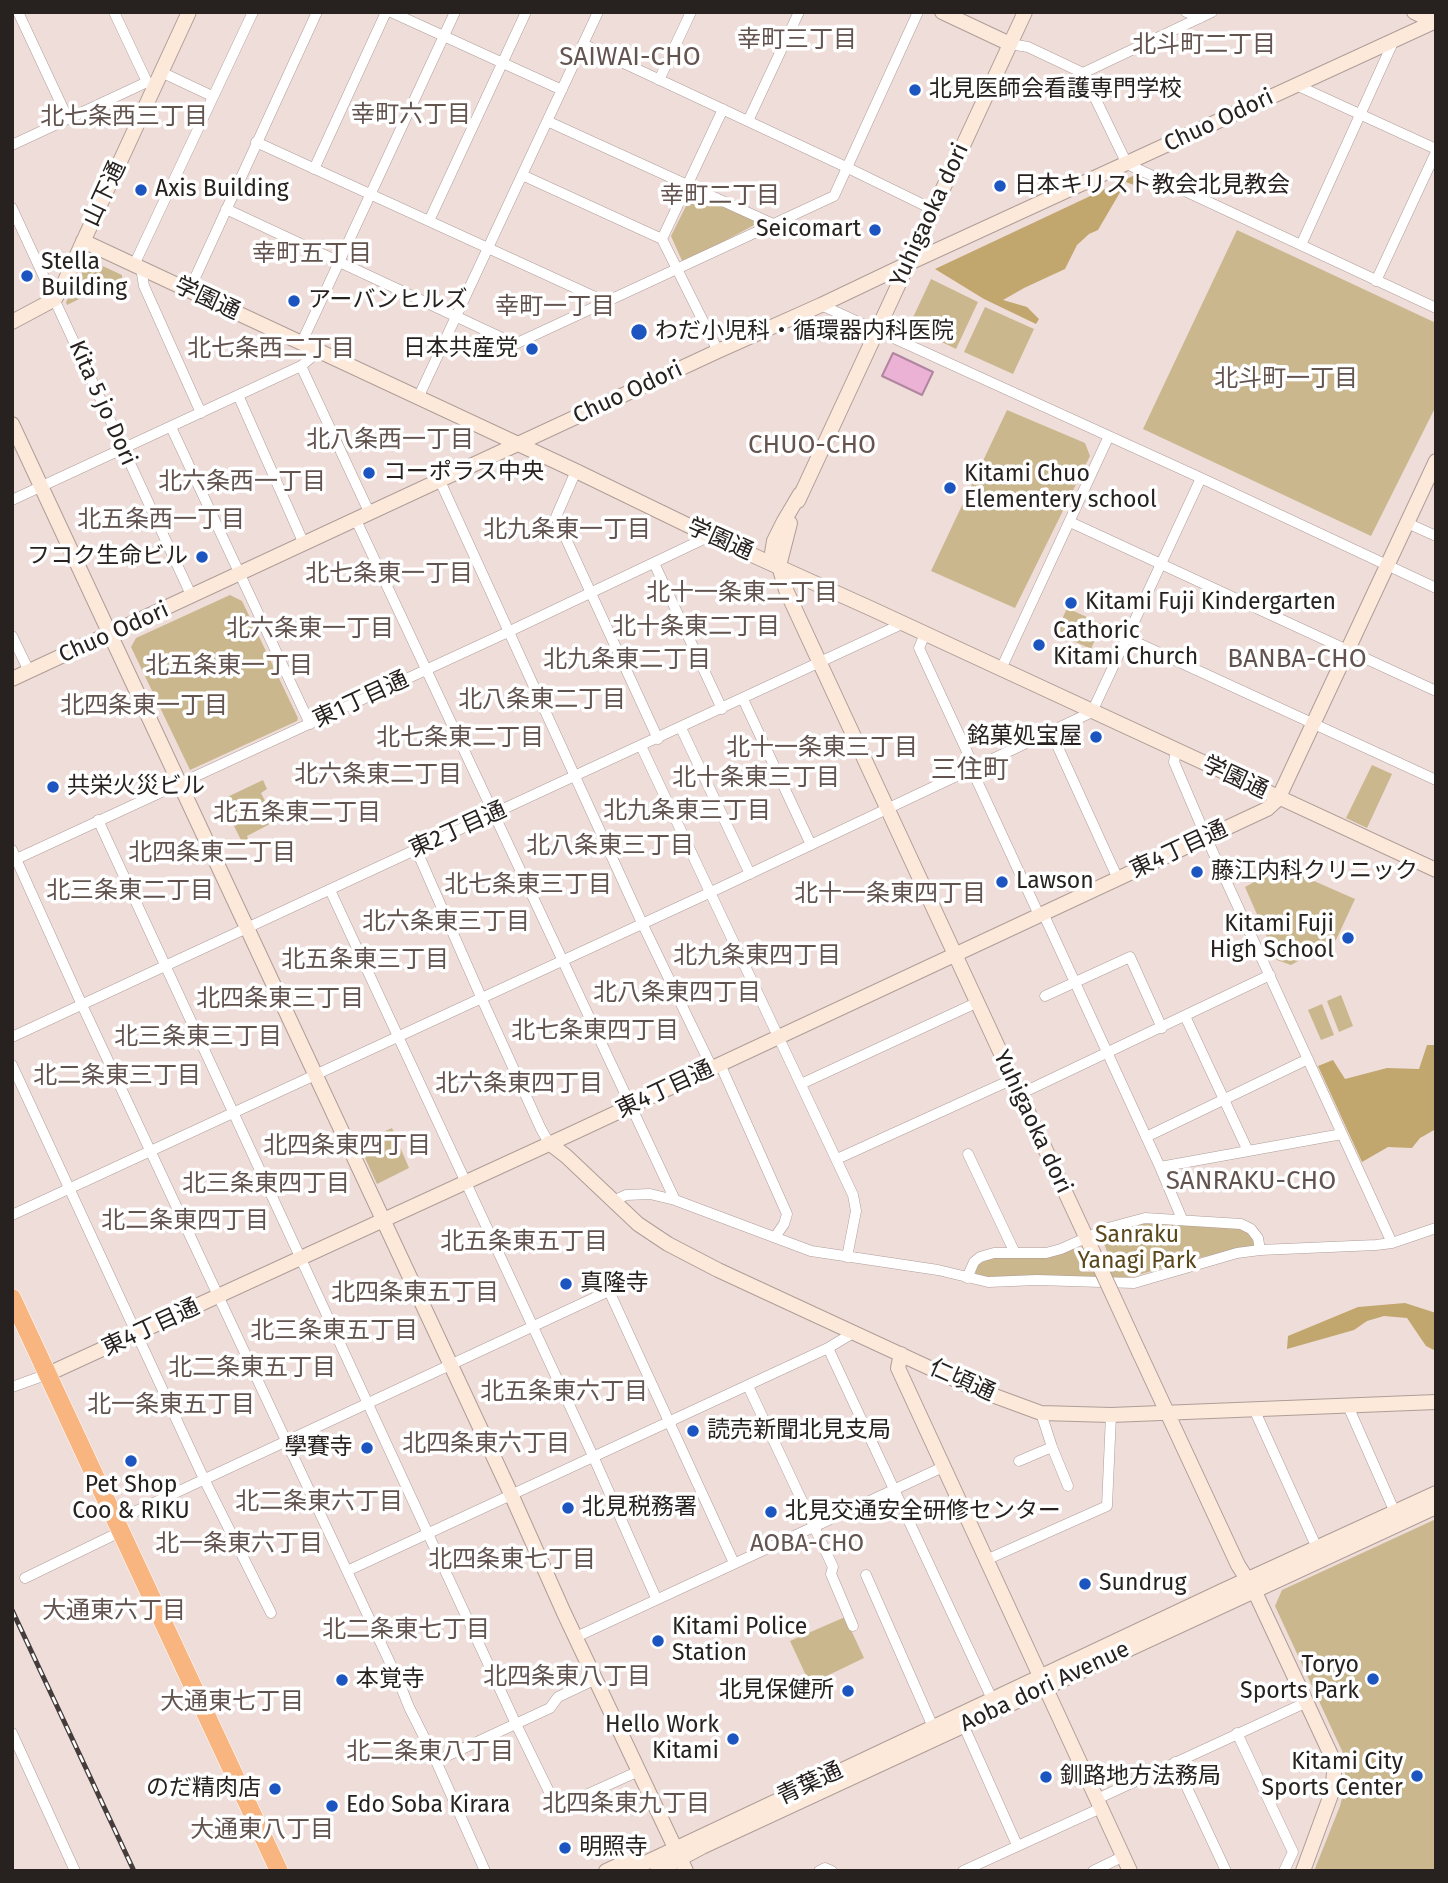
<!DOCTYPE html>
<meta charset="utf-8">
<style>
body{margin:0}
#map{position:relative;width:1448px;height:1883px;overflow:hidden;background:#efddd9;font-family:"Fira Sans",sans-serif}
canvas{display:block}
.frame{position:absolute;inset:0;border:14px solid #27211f;pointer-events:none}
</style>
<div id="map">
<canvas width="1448" height="1883"></canvas>
<div class="frame"></div>
</div>
<script>
const g = document.querySelector('canvas').getContext('2d');
g.lineJoin = 'round';
function fill(path, color) { g.fillStyle = color; g.fill(path, 'evenodd'); }
const toPath = rows => new Path2D(rows.map(r => 'M' + r).join(''));
function strokePath(path, color, width, dash) { g.strokeStyle = color; g.lineWidth = width; g.lineCap = dash ? 'butt' : 'round'; g.setLineDash(dash || []); g.stroke(path); }
function label(font, color, halo, rows, align = 'center') {
  g.font = font + ' "Fira Sans","Noto Sans JP",sans-serif'; g.lineWidth = 7; g.setLineDash([]); g.textBaseline = 'middle'; g.strokeStyle = halo; g.fillStyle = color; for (const [text, x, y, turn = 0] of rows) {
    g.save(); g.translate(x, y); g.rotate((+turn || 0) * Math.PI / 180); g.textAlign = isNaN(turn) ? turn : align; if (halo) g.strokeText(text, 0, 0); g.fillText(text, 0, 0); g.restore();
  }
}
const green = toPath([
 [694,190,760,222,683,263,671,236],
 [1237,230,1436,323,1436,406,1371,536,1143,429],
 [94,262,122,275,122,278,67,305,66,302,87,264],
 [931,279,978,302,956,349,909,326],
 [985,307,1034,329,1013,374,964,352],
 [1007,410,1085,443,1090,456,1015,608,931,571],
 [230,595,242,601,298,718,297,721,190,770,131,647,136,638],
 [1067,608,1102,624,1091,649,1056,633],
 [1372,765,1392,774,1367,828,1346,818],
 [263,780,267,789,261,793,274,819,270,821,270,824,247,836,248,839,242,842,221,800],
 [1282,867,1355,899,1336,940,1291,965,1277,960,1245,887],
 [1341,995,1353,1026,1339,1032,1327,1001],
 [1322,1004,1334,1035,1321,1040,1308,1010],
 [392,1128,409,1168,377,1184,358,1143],
 [1148,1223,1235,1227,1250,1233,1254,1244,1252,1247,1193,1259,1131,1277,980,1277,975,1276,977,1265,991,1258,1046,1257,1078,1247,1087,1272,1115,1270,1101,1237,1126,1226],
 [1436,1519,1436,1871,1314,1871,1340,1806,1346,1782,1343,1753,1275,1606,1282,1590],
 [845,1617,864,1658,810,1684,790,1641]
]);
const forest = toPath([
 [1135,175,1144,179,1139,187,1126,182,1098,230,1089,234,1077,245,1065,269,1024,288,1003,300,1027,307,1039,319,1036,324,984,299,935,269],
 [1427,1045,1436,1045,1436,1129,1420,1138,1412,1148,1388,1147,1362,1162,1318,1066,1333,1060,1345,1079,1387,1068,1419,1069],
 [1405,1303,1436,1313,1436,1351,1426,1346,1407,1318,1384,1316,1367,1321,1354,1330,1287,1349,1288,1336,1358,1307]
]);
const water = toPath([
 [893,353,933,372,922,395,882,376,893,353]
]);
const street = toPath([
 [18,12,68,119],
 [114,12,147,82,153,85],
 [391,12,562,90],
 [1186,12,1200,18],
 [583,44,846,167,932,209],
 [1010,44,1028,47,1083,73,1127,164,1436,308],
 [161,72,212,96],
 [1083,73,1212,12],
 [659,80,691,12],
 [1296,85,1436,149],
 [547,121,773,224],
 [748,121,799,12],
 [256,142,606,302],
 [12,145,147,82],
 [314,169,386,12],
 [522,175,662,239,718,351],
 [12,208,192,597],
 [226,209,515,344,834,196,918,12],
 [429,221,526,12],
 [662,239,723,109],
 [1301,245,1394,40],
 [134,265,253,12],
 [141,268,144,286,201,413],
 [1376,281,1436,152],
 [189,291,317,12],
 [821,305,1201,478,1436,588],
 [301,344,455,12],
 [301,366,370,514],
 [238,395,304,544],
 [418,398,598,12],
 [171,427,310,724],
 [576,471,556,517,658,739],
 [440,481,642,923,712,1068],
 [12,500,301,366,318,352],
 [356,520,675,1200],
 [1070,522,1436,691],
 [1407,523,1436,536],
 [654,563,722,709],
 [925,634,919,648,975,769],
 [12,636,29,671],
 [1127,638,1436,780],
 [1001,669,1108,438],
 [743,699,811,845],
 [681,728,750,874],
 [1051,732,1118,879],
 [641,746,853,1195,856,1211,847,1257],
 [1176,751,1174,762,1206,837,1392,1243],
 [972,770,1039,915],
 [98,820,516,1724,557,1808,639,1771],
 [416,849,481,997,541,1129,549,1143],
 [12,850,82,1005,399,1682,409,1707,436,1761,485,1871],
 [12,861,508,632,710,536],
 [330,890,593,1456,656,1598],
 [1043,913,1160,1167,1182,1219],
 [1045,996,1130,957,1162,1028],
 [1185,1016,1248,1151],
 [12,1037,904,623],
 [720,1064,787,1214,784,1224,775,1237],
 [12,1065,204,1479,271,1613],
 [801,1084,976,1003],
 [1020,1094,1270,975],
 [1146,1137,1308,1059],
 [968,1154,1015,1253],
 [837,1159,1013,1079],
 [1160,1167,1342,1134],
 [613,1201,626,1195,650,1194,675,1200,811,1251,938,1270,988,1282,1037,1280,1134,1283,1237,1253,1260,1250,1376,1245,1392,1243,1436,1228],
 [12,1215,709,893,1092,712,1201,478],
 [967,1278,974,1262,980,1257,994,1253,1046,1253,1061,1249,1108,1228,1145,1218,1241,1224,1251,1229,1258,1238,1260,1250],
 [828,1348,992,1699],
 [748,1386,833,1567,831,1574,853,1626],
 [12,1387,48,1374],
 [1348,1406,1397,1517],
 [1254,1409,1317,1548],
 [1041,1413,1052,1447,1068,1486],
 [1019,1461,1052,1447],
 [117,1520,609,1291,734,1563],
 [986,1560,1107,1506,1111,1415],
 [347,1571,828,1348,853,1333],
 [866,1575,933,1727],
 [25,1578,122,1531],
 [576,1637,943,1467],
 [962,1722,1017,1845],
 [12,1733,75,1871],
 [1237,1733,1293,1852,1284,1871],
 [436,1761,550,1708,558,1697,596,1679],
 [1175,1762,1226,1871],
 [1097,1799,1307,1702],
 [819,1871,825,1868,832,1871],
 [963,1871,1101,1808],
 [1093,1871,1124,1856]
]);
const secondary = toPath([
 [942,12,1010,44],
 [1414,12,1436,23],
 [83,241,576,471,710,536,872,609,1436,870],
 [12,322,55,299,64,283,189,12],
 [12,424,511,1494,564,1613,686,1871],
 [800,494,784,521,774,541,772,553,779,566,786,590,1093,1252],
 [798,501,1025,12],
 [779,566,790,523],
 [12,679,718,351,821,305,907,264,1436,21],
 [549,1143,566,1156,638,1224,668,1244,718,1270,973,1388,1041,1413,1111,1415,1436,1402],
 [1139,1352,1238,1565,1254,1590,1331,1755,1334,1773,1332,1792,1303,1871],
 [901,1354,898,1368,1130,1871],
 [48,1374,573,1133,1267,809,1278,799,1436,461],
 [606,1871,636,1857],
 [628,1871,1224,1590,1436,1493],
 [657,1871,702,1847,1436,1507]
]);
const highway = toPath([
 [12,1298,279,1871]
]);
const rail = toPath([
 [12,1610,134,1871]
]);
const secondaryBridge = toPath([
 [1093,1252,1139,1352]
]);
const markers = [
 [915,90,7,"#1c54c0"],
 [1000,186,7,"#1c54c0"],
 [141,190,7,"#1c54c0"],
 [875,230,7,"#1c54c0"],
 [27,276,7,"#1c54c0"],
 [294,301,7,"#1c54c0"],
 [639,332,9,"#1c54c0"],
 [532,349,7,"#1c54c0"],
 [369,473,7,"#1c54c0"],
 [950,488,7,"#1c54c0"],
 [202,557,7,"#1c54c0"],
 [1071,603,7,"#1c54c0"],
 [1039,645,7,"#1c54c0"],
 [1096,737,7,"#1c54c0"],
 [53,787,7,"#1c54c0"],
 [1197,872,7,"#1c54c0"],
 [1002,882,7,"#1c54c0"],
 [1348,938,7,"#1c54c0"],
 [566,1284,7,"#1c54c0"],
 [693,1431,7,"#1c54c0"],
 [367,1448,7,"#1c54c0"],
 [131,1461,7,"#1c54c0"],
 [568,1508,7,"#1c54c0"],
 [771,1512,7,"#1c54c0"],
 [1085,1584,7,"#1c54c0"],
 [658,1641,7,"#1c54c0"],
 [1373,1679,7,"#1c54c0"],
 [342,1680,7,"#1c54c0"],
 [848,1691,7,"#1c54c0"],
 [733,1739,7,"#1c54c0"],
 [1417,1776,7,"#1c54c0"],
 [1046,1777,7,"#1c54c0"],
 [275,1789,7,"#1c54c0"],
 [332,1806,7,"#1c54c0"],
 [565,1848,7,"#1c54c0"]
];
const poiNames = [
 ["北見医師会看護専門学校",929,90],
 ["日本キリスト教会北見教会",1014,186],
 ["Axis Building",155,190],
 ["Seicomart",861,230,"right"],
 ["Stella",41,263],
 ["Building",41,289],
 ["アーバンヒルズ",308,301],
 ["わだ小児科・循環器内科医院",655,332],
 ["日本共産党",518,349,"right"],
 ["コーポラス中央",383,473],
 ["Kitami Chuo",964,475],
 ["Elementery school",964,501],
 ["フコク生命ビル",188,557,"right"],
 ["Kitami Fuji Kindergarten",1085,603],
 ["Cathoric",1053,632],
 ["Kitami Church",1053,658],
 ["銘菓処宝屋",1082,737,"right"],
 ["共栄火災ビル",67,787],
 ["藤江内科クリニック",1211,872],
 ["Lawson",1016,882],
 ["Kitami Fuji",1334,925,"right"],
 ["High School",1334,951,"right"],
 ["真隆寺",580,1284],
 ["読売新聞北見支局",707,1431],
 ["學賽寺",353,1448,"right"],
 ["Pet Shop",131,1486,"center"],
 ["Coo & RIKU",131,1512,"center"],
 ["北見税務署",582,1508],
 ["北見交通安全研修センター",785,1512],
 ["Sundrug",1099,1584],
 ["Kitami Police",672,1628],
 ["Station",672,1654],
 ["Toryo",1359,1666,"right"],
 ["Sports Park",1359,1692,"right"],
 ["本覚寺",356,1680],
 ["北見保健所",834,1691,"right"],
 ["Hello Work",719,1726,"right"],
 ["Kitami",719,1752,"right"],
 ["Kitami City",1403,1763,"right"],
 ["Sports Center",1403,1789,"right"],
 ["釧路地方法務局",1060,1777],
 ["のだ精肉店",261,1789,"right"],
 ["Edo Soba Kirara",346,1806],
 ["明照寺",579,1848]
];
const streetNames = [
 ["Chuo Odori",1219,121,-25],
 ["山下通",105,194,-65],
 ["Yuhigaoka dori",930,215,-65],
 ["学園通",207,299,25],
 ["Chuo Odori",628,393,-25],
 ["Kita 5 jo Dori",102,403,66],
 ["学園通",720,540,24],
 ["Chuo Odori",114,633,-24],
 ["東1丁目通",361,700,-25],
 ["学園通",1235,778,25],
 ["東2丁目通",458,830,-24],
 ["東4丁目通",1179,850,-25],
 ["東4丁目通",665,1090,-25],
 ["Yuhigaoka dori",1032,1122,65],
 ["東4丁目通",151,1328,-25],
 ["仁頃通",962,1381,24],
 ["Aoba dori Avenue",1045,1687,-25],
 ["青葉通",810,1784,-25]
];
const parkNames = [
 ["Sanraku",1137,1236],
 ["Yanagi Park",1137,1262]
];
const neighbourhoodNames = [
 ["幸町三丁目",797,40],
 ["北斗町二丁目",1204,45],
 ["幸町六丁目",411,115],
 ["北七条西三丁目",124,117],
 ["幸町二丁目",720,196],
 ["幸町五丁目",312,254],
 ["幸町一丁目",555,307],
 ["北七条西二丁目",271,349],
 ["北斗町一丁目",1286,379],
 ["北八条西一丁目",390,440],
 ["北六条西一丁目",242,482],
 ["北五条西一丁目",161,520],
 ["北九条東一丁目",567,530],
 ["北七条東一丁目",389,574],
 ["北十一条東二丁目",742,593],
 ["北十条東二丁目",696,627],
 ["北六条東一丁目",310,629],
 ["北九条東二丁目",627,660],
 ["北五条東一丁目",229,666],
 ["北八条東二丁目",542,700],
 ["北四条東一丁目",144,706],
 ["北七条東二丁目",460,738],
 ["北十一条東三丁目",822,748],
 ["北六条東二丁目",378,775],
 ["北十条東三丁目",756,778],
 ["北九条東三丁目",687,811],
 ["北五条東二丁目",297,813],
 ["北八条東三丁目",610,846],
 ["北四条東二丁目",212,853],
 ["北七条東三丁目",528,885],
 ["北三条東二丁目",130,891],
 ["北十一条東四丁目",890,894],
 ["北六条東三丁目",446,922],
 ["北九条東四丁目",757,956],
 ["北五条東三丁目",365,960],
 ["北八条東四丁目",677,993],
 ["北四条東三丁目",280,999],
 ["北七条東四丁目",595,1031],
 ["北三条東三丁目",198,1037],
 ["北二条東三丁目",117,1076],
 ["北六条東四丁目",519,1084],
 ["北四条東四丁目",347,1146],
 ["北三条東四丁目",266,1184],
 ["北二条東四丁目",185,1221],
 ["北五条東五丁目",524,1242],
 ["北四条東五丁目",415,1293],
 ["北三条東五丁目",334,1331],
 ["北二条東五丁目",252,1368],
 ["北五条東六丁目",564,1392],
 ["北一条東五丁目",171,1405],
 ["北四条東六丁目",486,1444],
 ["北二条東六丁目",319,1502],
 ["北一条東六丁目",239,1544],
 ["AOBA-CHO",807,1544],
 ["北四条東七丁目",512,1560],
 ["大通東六丁目",114,1611],
 ["北二条東七丁目",406,1630],
 ["北四条東八丁目",567,1677],
 ["大通東七丁目",232,1702],
 ["北二条東八丁目",430,1752],
 ["北四条東九丁目",626,1804],
 ["大通東八丁目",262,1830]
];
const quarterNames = [
 ["SAIWAI-CHO",630,58],
 ["CHUO-CHO",812,446],
 ["BANBA-CHO",1297,660],
 ["三住町",970,771],
 ["SANRAKU-CHO",1251,1182]
];
fill(green, '#cab78e');
fill(forest, '#c1a66d');
fill(water, '#ebb2d6');
strokePath(water, '#b0869f', 2);
strokePath(street, '#ae9d99', 11);
strokePath(secondary, '#ae9d99', 16);
strokePath(highway, '#fff', 19);
strokePath(street, '#fff', 10);
strokePath(secondary, '#fde9d9', 14);
strokePath(highway, '#f8b57f', 18);
strokePath(rail, '#453d3b', 5);
strokePath(rail, '#fff', 2.5, [8]);
strokePath(secondaryBridge, '#ae9d99', 16, []);
strokePath(secondaryBridge, '#fde9d9', 14);
for (const [x, y, r, color] of markers) { const dot = new Path2D(); dot.arc(x, y, r, 0, 2 * Math.PI); g.fillStyle = color; g.fill(dot); strokePath(dot, '#fff', 2.5); }
label('23px', '#27211f', '#fff', poiNames, 'left');
label('23px', '#27211f', '#fff', streetNames);
label('23px', '#5a471a', '#fff', parkNames);
label('24px', '#635450', '#fff', neighbourhoodNames);
label('26px', '#635450', '#fff', quarterNames);
</script>
